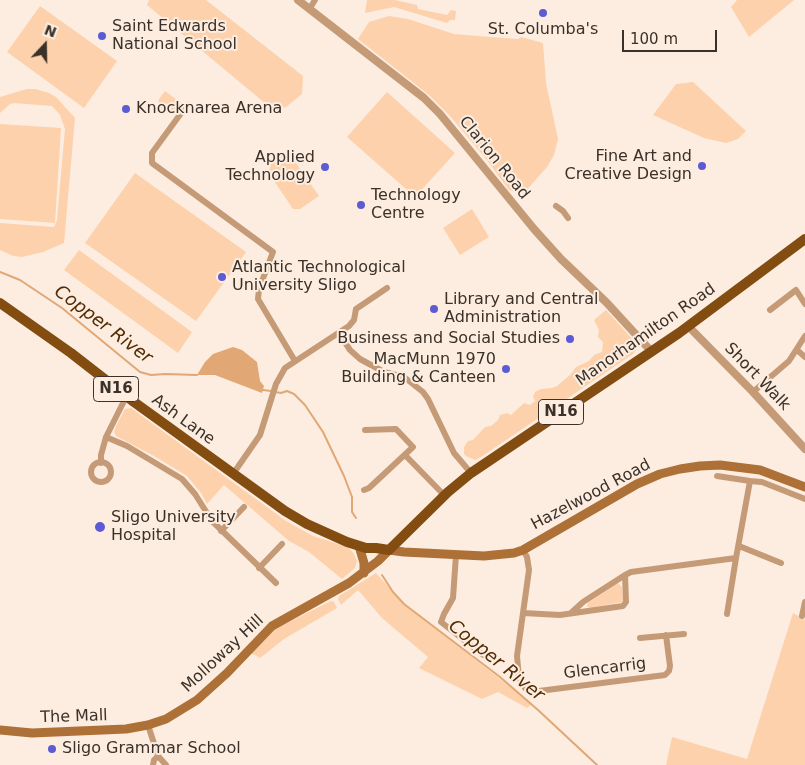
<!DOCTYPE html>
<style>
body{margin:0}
#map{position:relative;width:805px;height:765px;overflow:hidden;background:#fcede0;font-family:"DejaVu Sans",sans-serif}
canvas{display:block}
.north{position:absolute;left:20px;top:20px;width:50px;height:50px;-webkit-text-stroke:4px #fcede0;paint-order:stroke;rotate:21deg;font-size:14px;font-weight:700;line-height:20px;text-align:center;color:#3b3129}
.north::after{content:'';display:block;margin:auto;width:18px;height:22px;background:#3b3129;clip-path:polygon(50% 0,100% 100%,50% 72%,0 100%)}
.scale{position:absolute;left:622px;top:30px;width:95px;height:22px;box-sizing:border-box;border:2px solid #3b3129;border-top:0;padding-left:6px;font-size:15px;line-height:18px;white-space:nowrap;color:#3b3129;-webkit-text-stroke:4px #fcede0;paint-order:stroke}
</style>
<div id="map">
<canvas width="805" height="765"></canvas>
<div class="north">N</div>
<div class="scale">100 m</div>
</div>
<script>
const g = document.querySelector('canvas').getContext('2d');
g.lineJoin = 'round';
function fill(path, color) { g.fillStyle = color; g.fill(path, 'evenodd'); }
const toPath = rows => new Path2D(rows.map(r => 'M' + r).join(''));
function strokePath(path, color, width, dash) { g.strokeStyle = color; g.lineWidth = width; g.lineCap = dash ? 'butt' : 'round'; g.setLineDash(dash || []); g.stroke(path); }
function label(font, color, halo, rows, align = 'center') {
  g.font = font + ' "DejaVu Sans",sans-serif'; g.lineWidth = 4; g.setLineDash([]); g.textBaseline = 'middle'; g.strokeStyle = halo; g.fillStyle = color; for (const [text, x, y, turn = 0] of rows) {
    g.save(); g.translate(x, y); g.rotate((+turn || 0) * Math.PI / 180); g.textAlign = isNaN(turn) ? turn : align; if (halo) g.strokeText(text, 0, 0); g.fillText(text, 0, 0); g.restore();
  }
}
const green = toPath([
 [149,0,206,0,303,76,302,94,286,107,272,109,147,5],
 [367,0,395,0,417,5,418,9,447,15,451,10,456,11,455,20,450,20,447,23,394,7,365,13],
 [737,0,794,0,749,37,731,7],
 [40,6,117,61,84,108,7,52],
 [389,16,408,19,454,34,490,37,518,39,521,37,543,43,546,83,558,139,554,155,547,167,524,193,518,193,509,190,487,160,450,116,429,95,358,39,369,22],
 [691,82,693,82,746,131,738,139,726,143,704,138,653,115,676,84,687,83],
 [27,89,35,89,49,93,56,97,75,118,64,243,43,252,22,257,13,256,0,250,0,223,54,227,57,220,65,129,60,115,52,106,14,103,10,104,0,113,0,97],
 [165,91,181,103,179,109,176,111,164,113,159,112,157,110,159,99],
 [387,92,455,153,415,197,347,137],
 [0,124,61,128,55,223,0,219],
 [286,152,289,153,319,196,300,209,293,209,268,172,271,166,269,164],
 [135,173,246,252,196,321,85,243],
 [472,209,489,237,460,255,443,228],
 [79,250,192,332,178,353,64,270],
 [606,310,635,342,636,350,633,354,481,457,475,460,466,456,464,454,464,447,468,441,473,440,485,427,491,426,498,420,500,415,507,413,511,415,524,403,530,405,535,401,533,397,535,392,541,389,552,388,557,386,570,375,576,367,589,361,594,355,602,352,603,342,598,337,599,330,594,320],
 [131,408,286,521,313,536,348,547,354,554,357,561,355,568,342,579,309,552,289,541,224,485,207,504,201,493,187,476,154,456,116,436,114,432,116,426,125,409],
 [376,573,404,604,532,704,527,708,498,692,482,699,419,668,428,657,382,618,358,590,341,605,338,599,339,596],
 [618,583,622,587,623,598,622,602,590,608,587,606,588,603],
 [331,601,334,602,337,608,284,639,260,658,251,653,275,629],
 [793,613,805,620,805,765,666,765,672,737,747,759]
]);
const water = toPath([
 [233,347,242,350,257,362,260,381,264,386,262,393,215,375,197,375,205,362,213,354]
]);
const stream = toPath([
 [0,272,20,280,62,308,140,372,151,375,165,374,197,375],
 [263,390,271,391],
 [275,392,281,393,287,391,294,394,305,405,323,432,344,476,352,497,352,512,356,518],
 [382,575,393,592,404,604,500,677,538,710,597,765]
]);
const minor = toPath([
 [310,8,315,0],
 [187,105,152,153,152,163,273,252,259,289,258,299,295,361],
 [556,206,563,211,568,218],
 [770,310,796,290,805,304],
 [339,333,350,350,360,359,384,372,404,377,423,392,428,399,454,453,471,473],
 [797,350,805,357],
 [753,392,789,361,805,336],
 [106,437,127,446,182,479,195,494,212,521,276,583],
 [405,455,444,495],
 '91 472a10 10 0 1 1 20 0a10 10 0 1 1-20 0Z',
 [101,463,101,455,106,437,126,397],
 [233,474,260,435,276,384,285,368,349,326,354,320,356,309,387,288],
 [750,481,762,482,805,499],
 [364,490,369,488,413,447,396,429,365,430],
 [221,531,244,507],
 [739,546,781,563],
 [523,550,527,557,529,570,517,656,519,678,525,688,531,691,539,691,665,675,669,671,670,666,666,635],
 [456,555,453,598,444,614,441,622,483,655],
 [259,568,282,544],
 [572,612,583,602,625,575],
 [523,613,560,615,623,606,626,602,625,575,631,572,736,558,750,481,717,476],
 [727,614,736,558],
 [802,616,805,602],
 [640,638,684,634],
 [148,725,158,756,154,760,153,765],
 [158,756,166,765]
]);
const tertiary = toPath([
 [298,0,424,98,440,114,534,229,561,259,607,303,651,351],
 [688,326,753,392,805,449]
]);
const secondary = toPath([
 [359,546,364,563,364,573],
 [0,730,32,733,126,729,148,725,166,719,197,700,227,673,272,626,349,583,378,561,389,550,404,552,484,556,514,553,523,550,637,484,660,474,680,469,700,466,720,465,760,470,805,487]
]);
const trunk = toPath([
 [0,303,71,353,134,402,285,511,307,524,347,542,366,548,376,548,389,550,448,492,471,473,679,333,805,239]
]);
const markers = [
 [543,13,5,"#5c5bd3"],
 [102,36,5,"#5c5bd3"],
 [126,109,5,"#5c5bd3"],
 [702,166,5,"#5c5bd3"],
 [325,167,5,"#5c5bd3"],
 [361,205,5,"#5c5bd3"],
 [222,277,5,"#5c5bd3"],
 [434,309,5,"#5c5bd3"],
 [570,339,5,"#5c5bd3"],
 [506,369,5,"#5c5bd3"],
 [100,527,6,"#5c5bd3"],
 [52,749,5,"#5c5bd3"]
];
const shields = [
 [116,389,45],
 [561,412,45]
];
const shieldNames = [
 ["N16",116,389],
 ["N16",561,412]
];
const poiNames = [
 ["Saint Edwards",112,27],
 ["National School",112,45],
 ["St. Columba's",543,30,"center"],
 ["Knocknarea Arena",136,109],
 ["Fine Art and",692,157,"right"],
 ["Creative Design",692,175,"right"],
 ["Applied",315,158,"right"],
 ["Technology",315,176,"right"],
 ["Technology",371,196],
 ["Centre",371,214],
 ["Atlantic Technological",232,268],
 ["University Sligo",232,286],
 ["Library and Central",444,300],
 ["Administration",444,318],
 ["Business and Social Studies",560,339,"right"],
 ["MacMunn 1970",496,360,"right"],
 ["Building & Canteen",496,378,"right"],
 ["Sligo University",111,518],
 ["Hospital",111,536],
 ["Sligo Grammar School",62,749]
];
const streetNames = [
 ["Clarion Road",494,158,51],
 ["Manorhamilton Road",646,335,-35],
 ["Short Walk",757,377,46],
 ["Ash Lane",183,420,36],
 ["Hazelwood Road",591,495,-28],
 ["Molloway Hill",223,654,-43],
 ["Glencarrig",605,669,-7],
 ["The Mall",74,717,-2]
];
const waterNames = [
 ["Copper River",103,325,37],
 ["Copper River",496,661,39]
];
fill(green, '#fdd1ac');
fill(water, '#e1a774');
strokePath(stream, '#e1a774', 2);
strokePath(minor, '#c59b77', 6);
strokePath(tertiary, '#c59b77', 8);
strokePath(secondary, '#ad7037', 9);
strokePath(trunk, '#834d12', 10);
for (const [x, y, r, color] of markers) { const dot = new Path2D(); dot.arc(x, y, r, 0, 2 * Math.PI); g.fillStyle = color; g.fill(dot); strokePath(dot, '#fcede0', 2); }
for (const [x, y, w] of shields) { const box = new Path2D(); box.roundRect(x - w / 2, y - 12.5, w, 25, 4); g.fillStyle = '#fcede0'; g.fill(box); strokePath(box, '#3b3129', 1); }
label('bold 15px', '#3b3129', null, shieldNames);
label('16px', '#3b3129', '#fcede0', poiNames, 'left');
label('16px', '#3b3129', '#fcede0', streetNames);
label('italic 18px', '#522c02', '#fcede0', waterNames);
</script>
